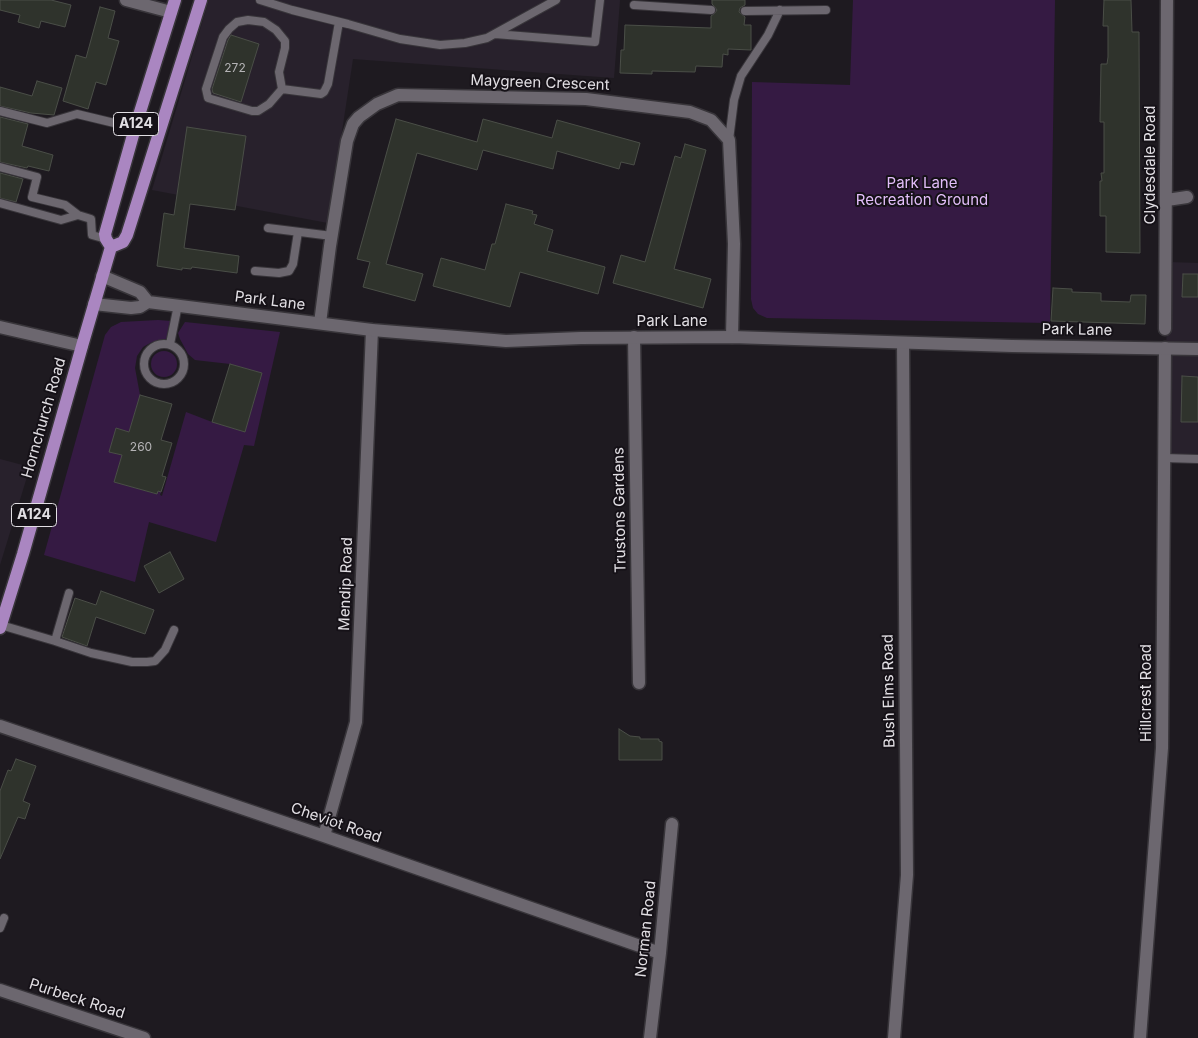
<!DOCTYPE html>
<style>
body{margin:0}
canvas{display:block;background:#1e1a20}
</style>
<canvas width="1198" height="1038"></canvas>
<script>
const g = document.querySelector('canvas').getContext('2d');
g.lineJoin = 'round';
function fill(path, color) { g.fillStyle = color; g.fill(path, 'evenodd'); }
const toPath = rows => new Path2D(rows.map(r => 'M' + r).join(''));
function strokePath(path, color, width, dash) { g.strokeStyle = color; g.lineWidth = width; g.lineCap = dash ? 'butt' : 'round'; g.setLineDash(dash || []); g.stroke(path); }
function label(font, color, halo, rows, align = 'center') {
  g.font = font + ' Inter,sans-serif'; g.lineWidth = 4; g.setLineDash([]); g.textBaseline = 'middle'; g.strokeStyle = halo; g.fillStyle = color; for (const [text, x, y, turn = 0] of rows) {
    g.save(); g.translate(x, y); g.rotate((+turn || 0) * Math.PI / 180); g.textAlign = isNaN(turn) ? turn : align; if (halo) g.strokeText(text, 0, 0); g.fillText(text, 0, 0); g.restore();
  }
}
const built = toPath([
 [209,0,620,0,614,78,353,59,328,223,152,190],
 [1168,262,1198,263,1198,459,1164,458],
 [0,459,30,467,0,565]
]);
const green = toPath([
 [853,0,1055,0,1050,323,767,318,758,314,753,308,751,299,752,82,850,85],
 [158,320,171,321,168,336,166,339,152,342,143,347,137,356,135,368,140,395,129,432,116,428,110,452,122,455,114,482,156,494,158,491,161,492,160,495,162,496,186,412,212,422,245,432,262,373,230,364,195,360,188,354,180,339,178,333,185,322,280,332,254,446,244,445,216,542,149,522,135,582,44,555,105,335,111,327,121,322],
 '151 364a13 13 0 1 1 26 0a13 13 0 1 1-26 0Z'
]);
const building = toPath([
 [0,0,51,0,71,5,65,27,41,21,39,28,18,22,20,15,0,10,0,0],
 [712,0,745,0,745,5,740,8,739,12,745,17,744,25,751,25,751,50,728,49,728,55,723,54,722,67,696,66,695,72,652,71,652,74,620,73,621,50,624,50,625,25,711,28,711,16,715,13,717,10,714,6,712,4,712,0],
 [1104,0,1131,0,1132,32,1139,32,1140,253,1106,252,1106,216,1100,216,1100,181,1102,181,1101,173,1104,173,1104,122,1100,122,1101,64,1107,64,1108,57,1108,26,1103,26,1104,0],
 [100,7,115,11,108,38,119,41,106,85,96,82,88,109,63,101,76,55,86,58,100,7],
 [231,35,259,44,241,102,213,93,212,89,228,40,231,35],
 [37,81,62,88,54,115,31,113,0,106,0,87,32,96,37,81],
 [0,117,28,124,22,146,53,155,49,171,28,166,27,168,0,162,0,117],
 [396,119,477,142,483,119,552,138,557,120,640,143,634,165,621,162,619,169,557,151,553,169,483,150,477,170,417,153,386,264,423,274,415,301,363,287,370,262,357,259,396,119],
 [187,127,246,136,235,210,190,204,184,248,239,256,237,273,192,267,191,269,182,268,182,270,157,266,164,213,174,215,187,127],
 [685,144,706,150,674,269,711,279,703,308,613,283,621,255,645,262,675,156,681,158,685,144],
 [0,173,23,179,16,202,0,198,0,173],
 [506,204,533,211,532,214,537,215,534,224,553,230,547,251,605,267,598,294,520,272,510,307,433,286,441,258,485,270,492,244,495,244,506,204],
 [1183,274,1198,274,1198,297,1182,297,1183,274],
 [1053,288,1072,289,1072,292,1101,293,1101,301,1130,302,1131,295,1146,295,1145,324,1051,321,1053,288],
 [230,364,262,373,245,432,212,422,230,364],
 [1182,376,1198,377,1198,422,1181,422,1182,376],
 [140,395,172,404,161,440,172,443,162,476,166,477,161,492,158,491,157,494,114,482,122,455,109,452,116,428,129,432,140,395],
 [170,552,184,579,159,593,144,566,170,552],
 [101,591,154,610,145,634,96,617,87,646,62,637,75,598,96,605,101,591],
 [619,729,630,736,640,737,640,739,659,739,659,741,662,742,662,760,619,760,619,729],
 [16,759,36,766,23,801,30,804,25,819,18,817,0,859,0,791,8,770,11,771,16,759]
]);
const service = toPath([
 [260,0,292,10,348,24,400,39,440,45,465,43,487,38,556,0],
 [634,5,711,10],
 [745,11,826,10],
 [248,20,264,22,276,30,285,41,285,48,279,72,282,89,269,104,258,111,252,111,208,98,206,89,223,37,229,29,237,22,248,20],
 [495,34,595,42,600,0],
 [282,89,321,94,324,92,328,84,339,22],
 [0,111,47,123,77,114,135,128],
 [729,140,734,100,741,76,768,35,780,10],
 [0,167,37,177,32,197,65,205,78,215,91,219,92,235,106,239],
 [0,203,61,220,78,215],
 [268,228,332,236],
 [255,271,279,273,289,271,293,264,298,232],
 '144 364a20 20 0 1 1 40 0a20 20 0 1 1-40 0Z',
 [170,344,178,305],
 [1164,458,1198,459],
 [1,625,55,641,69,593],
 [55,641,91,653,132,662,147,662,155,661,165,650,174,630],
 [0,928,4,918]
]);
const minor = toPath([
 [126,0,171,12],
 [1167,200,1187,197],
 [320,323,330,246,347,141,353,124,359,117,377,104,398,95,586,99,690,112,711,120,729,140,734,244,732,337],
 [0,327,82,346],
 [1165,329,1167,0],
 [634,337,639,683],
 [0,726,324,836,660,953],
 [324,836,356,722,372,330],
 [0,990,144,1038],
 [650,1038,660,953,672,824],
 [894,1038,907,875,903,343],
 [1140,1038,1162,748,1165,348]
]);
const tertiary = toPath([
 [102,276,140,292,148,302],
 [94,304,131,308,140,307,148,302,372,330,506,341,581,338,732,337,1012,346,1198,349]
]);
const primary = toPath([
 [111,247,123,242,127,235,201,0],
 [111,247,106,239,105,234,135,128,175,0],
 [0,628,23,554,82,346,111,247]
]);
const numberNames = [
 ["272",235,68],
 ["260",141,447]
];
const shields = [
 [136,124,45],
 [34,515,45]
];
const shieldNames = [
 ["A124",136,124],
 ["A124",34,515]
];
const streetNames = [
 ["Maygreen Crescent",540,83,2],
 ["Clydesdale Road",1150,165,-90],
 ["Park Lane",270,301,7],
 ["Park Lane",672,321],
 ["Park Lane",1077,330,1],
 ["Hornchurch Road",44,418,-74],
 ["Trustons Gardens",620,510,-91],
 ["Mendip Road",346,584,-88],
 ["Bush Elms Road",889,691,-91],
 ["Hillcrest Road",1146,693,-90],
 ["Cheviot Road",336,823,19],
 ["Norman Road",646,929,-84],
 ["Purbeck Road",77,999,18]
];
const parkNames = [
 ["Park Lane",922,183],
 ["Recreation Ground",922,200]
];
fill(built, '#28212c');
fill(green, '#351a43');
fill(building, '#2f332c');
strokePath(building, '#4a4e47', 1);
strokePath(service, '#38353a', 10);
strokePath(minor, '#38353a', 15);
strokePath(tertiary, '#38353a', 15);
strokePath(primary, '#38353a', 15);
strokePath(service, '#6c676f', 8);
strokePath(minor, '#6c676f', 12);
strokePath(tertiary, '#6c676f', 12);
strokePath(primary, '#aa86c1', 12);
label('12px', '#b5b4b6', null, numberNames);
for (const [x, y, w] of shields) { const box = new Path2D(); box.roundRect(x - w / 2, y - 11.5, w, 23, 4); g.fillStyle = '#151117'; g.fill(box); strokePath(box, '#e2dfe4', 1); }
label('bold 14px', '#e2dfe4', null, shieldNames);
label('15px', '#e2dfe4', '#151117', streetNames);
label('15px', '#e3befa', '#151117', parkNames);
</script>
